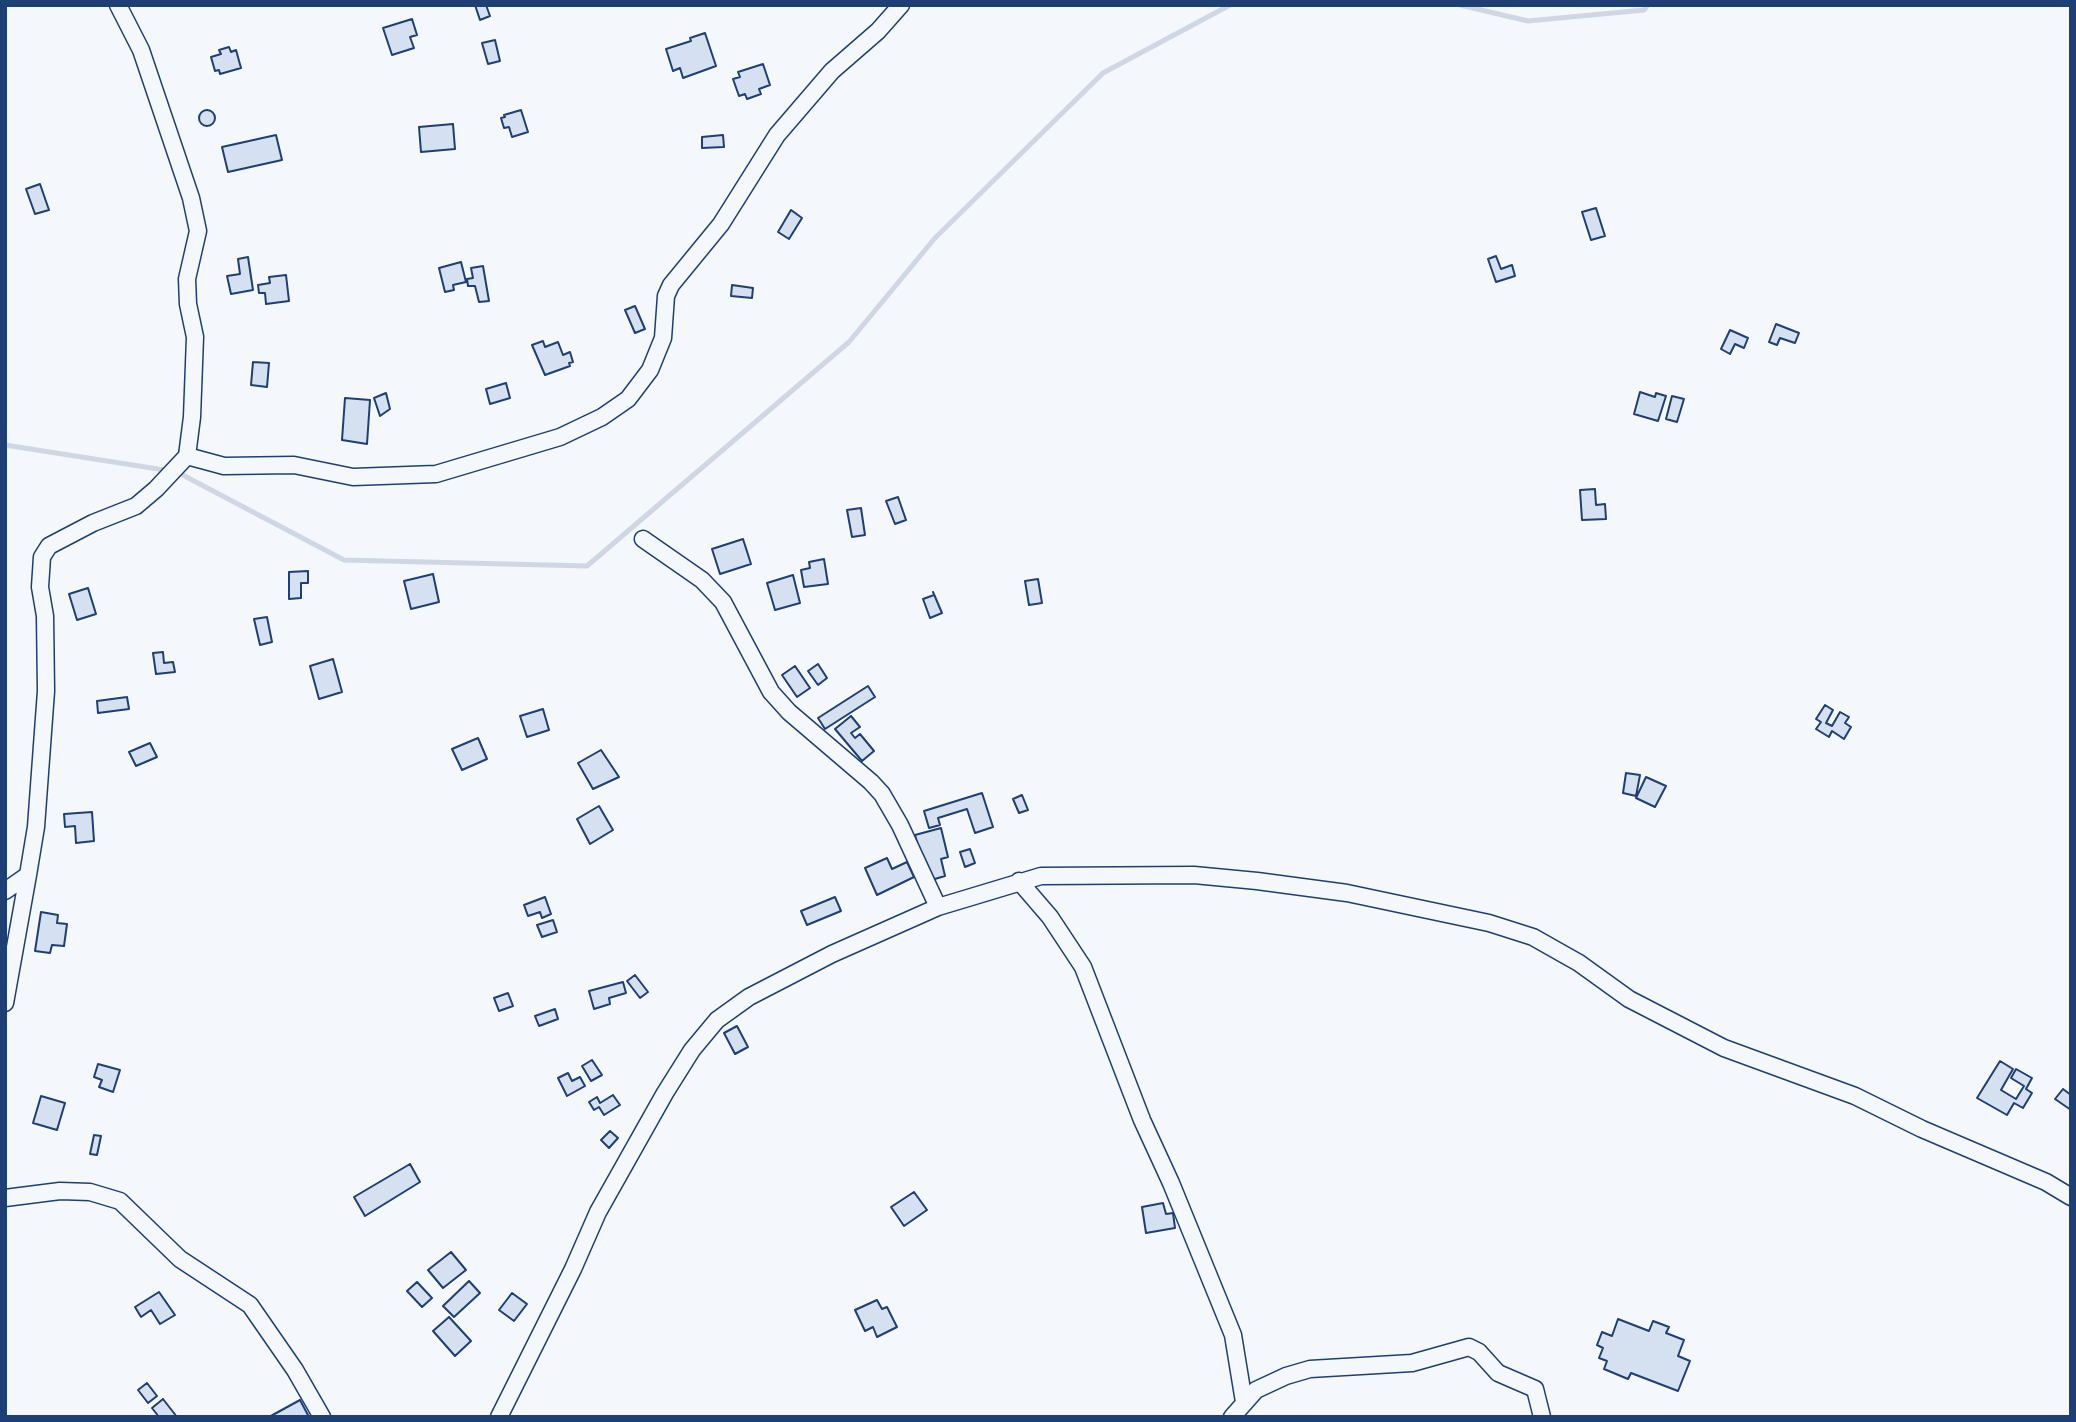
<!DOCTYPE html>
<style>
body{margin:0}
#map{position:relative;width:2076px;height:1422px;overflow:hidden;background:#f4f7fb;font-family:Arial,sans-serif}
canvas{display:block}
.frame{position:absolute;inset:0;border:7px solid #1d3f73;pointer-events:none}
</style>
<div id="map">
<canvas width="2076" height="1422"></canvas>
<div class="frame"></div>
</div>
<script>
const g = document.querySelector('canvas').getContext('2d');
g.lineJoin = 'round';
const toPath = rows => new Path2D(rows.map(r => 'M' + r).join(''));
function strokePath(path, color, width, dash) { g.strokeStyle = color; g.lineWidth = width; g.lineCap = dash ? 'butt' : 'round'; g.setLineDash(dash || []); g.stroke(path); }
function fill(path, color) { g.fillStyle = color; g.fill(path, 'evenodd'); }
const stream = toPath([
 [1460,5,1528,21,1644,10,1648,5],
 [5,445,177,472,344,560,587,566,849,342,935,238,1103,73,1230,5]
]);
const building = toPath([
 [475,5,486,5,490,16,480,20,475,5],
 [412,19,417,35,410,37,414,48,392,55,383,28,412,19],
 [705,33,716,66,683,78,680,68,673,71,666,49,691,41,690,38,705,33],
 [495,40,500,61,488,64,482,43,495,40],
 [229,47,231,52,236,50,241,68,220,74,219,70,215,71,211,57,221,54,219,50,229,47],
 [763,64,770,85,759,89,761,94,747,99,745,94,739,96,733,79,740,77,738,72,763,64],
 [521,110,528,132,512,137,509,127,504,128,501,118,505,117,504,115,521,110],
 '199 118a8 8 0 1 1 16 0a8 8 0 1 1-16 0Z',
 [453,124,455,149,421,152,419,127,453,124],
 [276,135,282,160,228,172,222,147,276,135],
 [723,135,724,147,702,148,702,137,723,135],
 [40,184,49,210,35,214,26,189,40,184],
 [1596,208,1605,236,1591,240,1582,212,1596,208],
 [791,210,802,218,789,239,778,232,791,210],
 [1496,256,1501,269,1512,265,1515,276,1496,282,1488,259,1496,256],
 [248,257,253,290,231,294,227,276,240,274,238,259,248,257],
 [461,262,466,282,453,285,454,290,445,292,439,268,461,262],
 [483,266,489,301,479,302,475,286,468,286,467,279,473,278,471,268,483,266],
 [286,275,289,301,266,304,265,293,259,293,258,285,270,283,269,277,286,275],
 [732,285,753,288,752,298,731,296,732,285],
 [635,306,645,329,635,333,625,310,635,306],
 [1776,324,1799,333,1795,343,1780,338,1777,345,1769,342,1776,324],
 [1730,330,1748,338,1744,348,1735,344,1730,354,1721,349,1730,330],
 [543,341,545,347,558,342,563,355,570,352,573,362,569,363,570,366,545,375,532,345,543,341],
 [253,362,269,363,267,387,251,385,253,362],
 [506,383,510,398,490,404,486,389,506,383],
 [1640,392,1655,397,1656,393,1666,396,1658,421,1634,414,1640,392],
 [386,393,390,409,380,416,374,398,386,393],
 [1672,396,1684,399,1677,422,1666,419,1672,396],
 [345,398,370,400,367,444,342,440,345,398],
 [1595,489,1596,505,1605,504,1606,519,1582,520,1580,490,1595,489],
 [898,497,906,520,895,524,886,501,898,497],
 [861,508,865,535,852,537,847,510,861,508],
 [743,539,751,564,720,574,712,549,743,539],
 [824,559,828,584,804,587,801,570,810,568,809,562,824,559],
 [308,571,308,583,301,583,301,598,289,599,289,572,308,571],
 [433,574,439,602,411,609,404,581,433,574],
 [793,575,800,603,775,610,767,583,793,575],
 [1038,579,1042,603,1029,605,1025,581,1038,579],
 [88,588,96,614,77,620,69,594,88,588],
 [933,592,942,613,930,618,923,599,934,595,933,592],
 [267,617,272,642,260,645,254,619,267,617],
 [163,652,164,663,173,662,175,672,156,674,153,653,163,652],
 [333,659,342,692,319,699,310,666,333,659],
 [818,664,827,678,818,685,808,671,818,664],
 [795,666,810,688,797,697,782,675,795,666],
 [868,686,875,697,825,729,818,718,868,686],
 [127,697,129,709,98,713,97,701,127,697],
 [1825,705,1833,710,1826,723,1832,726,1840,712,1849,717,1845,723,1851,727,1844,739,1832,731,1829,737,1816,729,1821,722,1816,719,1825,705],
 [543,709,549,730,527,737,520,716,543,709],
 [851,716,860,727,851,733,855,738,860,734,874,751,862,761,835,729,851,716],
 [478,738,487,759,462,770,452,749,478,738],
 [150,743,157,757,136,766,129,752,150,743],
 [601,750,619,777,593,789,578,763,601,750],
 [1626,773,1640,775,1636,796,1623,793,1626,773],
 [1646,777,1666,786,1655,807,1636,798,1646,777],
 [982,793,993,827,975,833,967,809,938,818,940,825,929,828,924,811,982,793],
 [1022,795,1028,810,1019,813,1013,799,1022,795],
 [599,806,613,830,590,844,577,819,599,806],
 [92,812,94,841,76,843,75,826,65,827,64,814,92,812],
 [941,828,948,857,941,859,945,876,928,881,915,835,941,828],
 [970,849,975,863,965,867,960,852,970,849],
 [887,858,892,869,907,862,914,877,877,895,865,868,887,858],
 [545,897,551,914,542,918,540,912,528,916,524,905,545,897],
 [835,897,841,911,807,925,801,911,835,897],
 [41,912,58,915,57,923,67,924,64,946,52,945,50,953,35,951,41,912],
 [553,920,557,932,542,937,537,925,553,920],
 [635,975,648,992,640,998,627,981,635,975],
 [623,982,626,993,609,998,610,1004,594,1009,589,991,623,982],
 [508,993,513,1006,499,1011,494,998,508,993],
 [555,1009,558,1019,539,1026,535,1016,555,1009],
 [737,1026,748,1047,735,1054,724,1033,737,1026],
 [592,1060,602,1075,591,1081,582,1066,592,1060],
 [2000,1061,2013,1069,2001,1090,2016,1099,2024,1086,2011,1078,2016,1069,2032,1078,2026,1089,2032,1093,2023,1108,2014,1103,2007,1115,1977,1098,2000,1061],
 [98,1064,120,1070,113,1092,99,1087,102,1080,94,1077,98,1064],
 [568,1073,572,1081,580,1077,585,1086,567,1096,558,1078,568,1073],
 [2063,1089,2071,1095,2071,1110,2055,1099,2063,1089],
 [613,1095,620,1105,604,1115,599,1107,594,1110,589,1102,597,1097,600,1103,613,1095],
 [41,1096,65,1103,57,1130,33,1123,41,1096],
 [610,1131,618,1138,609,1148,601,1140,610,1131],
 [94,1135,101,1136,97,1155,90,1154,94,1135],
 [410,1164,420,1182,365,1216,354,1197,410,1164],
 [914,1192,927,1210,904,1226,891,1207,914,1192],
 [1163,1203,1166,1214,1173,1213,1175,1228,1146,1233,1142,1207,1163,1203],
 [451,1252,466,1270,443,1288,428,1270,451,1252],
 [469,1281,480,1293,454,1317,443,1306,469,1281],
 [417,1282,432,1298,422,1307,407,1291,417,1282],
 [159,1292,175,1315,160,1324,151,1310,141,1317,135,1307,159,1292],
 [512,1293,527,1304,514,1321,499,1310,512,1293],
 [877,1300,882,1309,887,1307,897,1327,877,1337,873,1327,865,1331,855,1310,877,1300],
 [449,1317,471,1341,455,1356,433,1331,449,1317],
 [1618,1319,1649,1331,1653,1321,1669,1327,1666,1333,1684,1340,1678,1356,1690,1361,1678,1391,1631,1373,1628,1379,1604,1369,1607,1361,1599,1358,1603,1348,1597,1345,1602,1332,1612,1336,1618,1319],
 [147,1383,157,1396,148,1403,138,1390,147,1383],
 [163,1399,177,1417,159,1417,152,1408,163,1399],
 [300,1400,309,1417,269,1417,300,1400]
]);
const street = toPath([
 [187,456,224,466,294,465,353,477,436,474,560,437,602,417,628,399,650,370,663,338,666,296,671,285,721,224,777,135,832,71,878,31,901,5],
 [643,539,702,580,723,602,771,692,789,712,871,782,882,794,900,825,938,907],
 [1019,881,1050,917,1083,967,1142,1120,1171,1183,1233,1335,1244,1402],
 [5,891,28,875,36,827,46,691,45,616,40,587,42,557,49,546,93,523,136,506,156,489,187,456,192,417,195,337,188,304,187,279,198,231,191,198,141,50,118,5],
 [5,1003,28,875],
 [5,1198,60,1191,90,1192,120,1201,180,1259,250,1305,295,1370,322,1417],
 [499,1417,573,1269,598,1212,665,1093,692,1050,717,1020,749,997,832,954,938,907,1041,876,1194,875,1257,881,1347,893,1489,923,1533,937,1579,963,1629,999,1724,1048,1855,1096,1922,1129,2046,1182,2071,1197],
 [1232,1417,1256,1390,1286,1376,1310,1369,1412,1363,1469,1347,1479,1352,1498,1373,1535,1389,1542,1417]
]);
strokePath(stream, '#cfd7e4', 5);
fill(building, '#d5e0f0');
strokePath(building, '#1d3f73', 2);
strokePath(street, '#1d3f73', 19);
strokePath(street, '#f4f7fb', 16);
</script>
